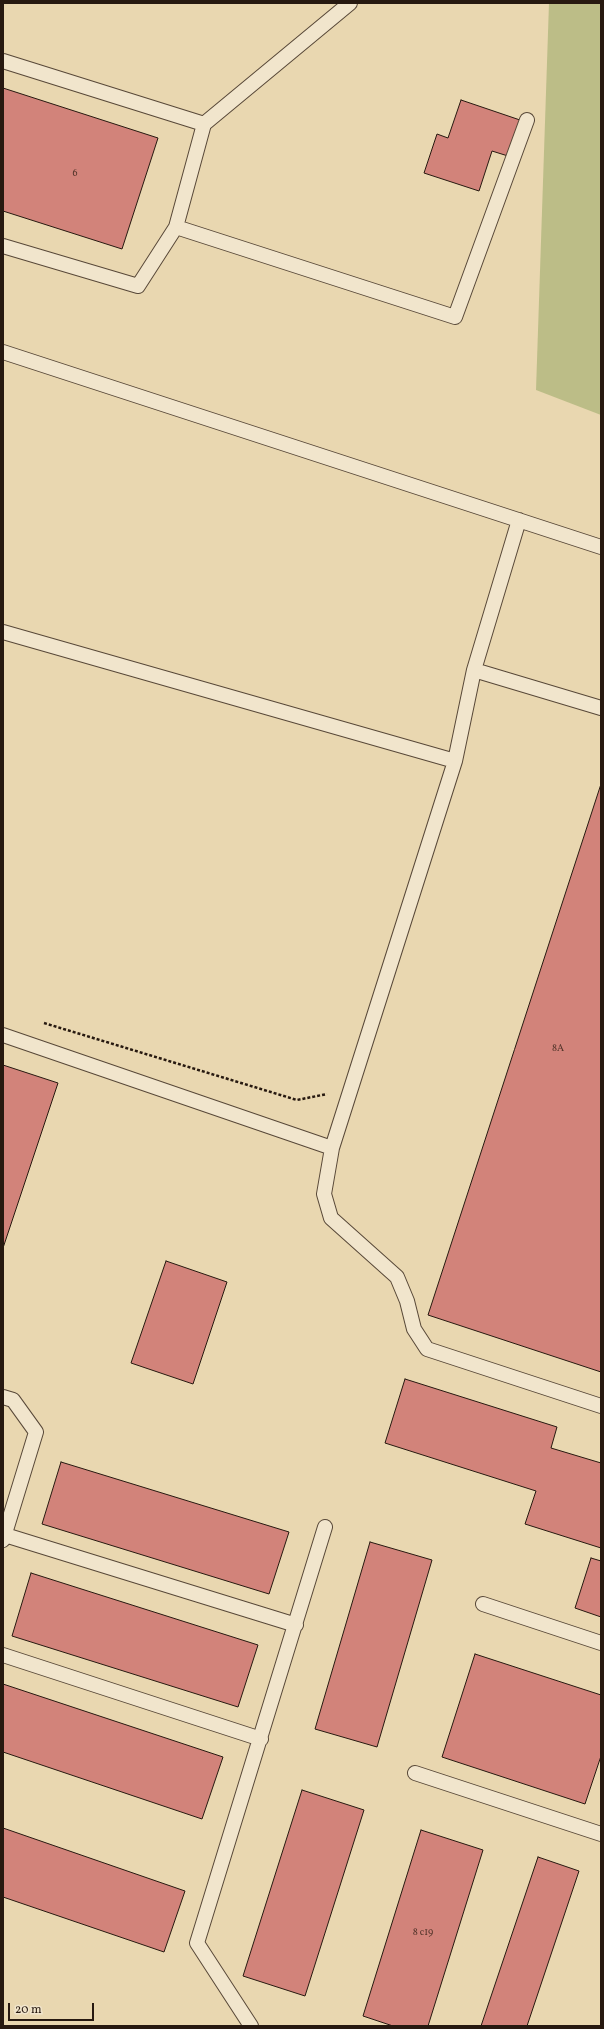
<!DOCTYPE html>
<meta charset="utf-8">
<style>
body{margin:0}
#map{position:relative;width:604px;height:2029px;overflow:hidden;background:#e9d7b0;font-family:Vollkorn,serif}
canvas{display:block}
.frame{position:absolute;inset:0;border:4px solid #271910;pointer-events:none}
.scale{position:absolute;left:8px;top:2003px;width:86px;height:18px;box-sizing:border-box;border:2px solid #271910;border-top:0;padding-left:5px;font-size:12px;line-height:14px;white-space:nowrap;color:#271910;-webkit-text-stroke:3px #f1e5cc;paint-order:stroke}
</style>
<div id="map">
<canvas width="604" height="2029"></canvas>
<div class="frame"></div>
<div class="scale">20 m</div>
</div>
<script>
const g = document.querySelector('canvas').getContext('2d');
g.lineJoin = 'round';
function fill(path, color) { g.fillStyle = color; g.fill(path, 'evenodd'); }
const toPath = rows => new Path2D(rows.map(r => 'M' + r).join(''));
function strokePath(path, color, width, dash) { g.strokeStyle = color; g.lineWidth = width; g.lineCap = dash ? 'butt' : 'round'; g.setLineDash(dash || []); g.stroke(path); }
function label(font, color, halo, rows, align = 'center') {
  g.font = font + ' Vollkorn,serif'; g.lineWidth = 4; g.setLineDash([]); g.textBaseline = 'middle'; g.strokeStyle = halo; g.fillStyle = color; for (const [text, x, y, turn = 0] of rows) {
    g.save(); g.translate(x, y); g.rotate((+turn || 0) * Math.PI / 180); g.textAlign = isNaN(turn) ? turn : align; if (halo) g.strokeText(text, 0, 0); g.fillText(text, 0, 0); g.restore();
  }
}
const green = toPath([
 [549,3,601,3,601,415,536,390]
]);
const building = toPath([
 [3,88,158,138,122,249,3,211,3,88],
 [461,100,520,120,508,156,492,151,479,191,424,173,437,134,448,138,461,100],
 [601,784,601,1372,428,1315,601,784],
 [3,1065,58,1083,3,1248,3,1065],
 [166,1261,227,1282,193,1384,131,1363,166,1261],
 [405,1379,557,1427,551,1448,601,1463,601,1548,525,1524,536,1491,385,1443,405,1379],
 [61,1462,289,1532,269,1594,42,1524,61,1462],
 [370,1542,432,1560,377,1747,315,1729,370,1542],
 [591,1558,601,1561,601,1617,575,1608,591,1558],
 [31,1573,258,1645,238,1707,12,1636,31,1573],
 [475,1654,601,1695,601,1756,585,1804,442,1757,475,1654],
 [3,1684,223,1757,202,1819,3,1752,3,1684],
 [302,1790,364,1810,305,1996,243,1976,302,1790],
 [3,1828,185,1891,164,1952,3,1897,3,1828],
 [421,1830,483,1850,428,2026,393,2026,363,2016,421,1830],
 [538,1857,579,1871,527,2026,481,2026,538,1857]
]);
const path = toPath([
 [44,1023,297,1100,327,1094]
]);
const service = toPath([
 [3,61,204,124,176,227,138,286,3,246],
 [204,124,350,3],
 [176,227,455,317,527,120],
 [3,352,601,547],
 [3,632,455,761],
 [474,670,601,708],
 [3,1035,332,1148,455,761,474,670,519,520],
 [332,1148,324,1194,331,1218,397,1277,407,1301,414,1329,427,1349,601,1406],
 [3,1397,13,1400,36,1432,3,1540],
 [5,1535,296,1625],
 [483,1604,601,1643],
 [3,1655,261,1739],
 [415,1773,601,1834],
 [251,2026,197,1943,325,1527]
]);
const numberNames = [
 ["6",75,174],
 ["8А",558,1049],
 ["8 с19",423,1933]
];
fill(green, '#bcbd87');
fill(building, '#d2837a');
strokePath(building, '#271910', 1);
strokePath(service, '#584838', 16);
strokePath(path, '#271910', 2.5, [3, 2]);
strokePath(service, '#f1e5cc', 14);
label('10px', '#52342a', null, numberNames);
</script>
